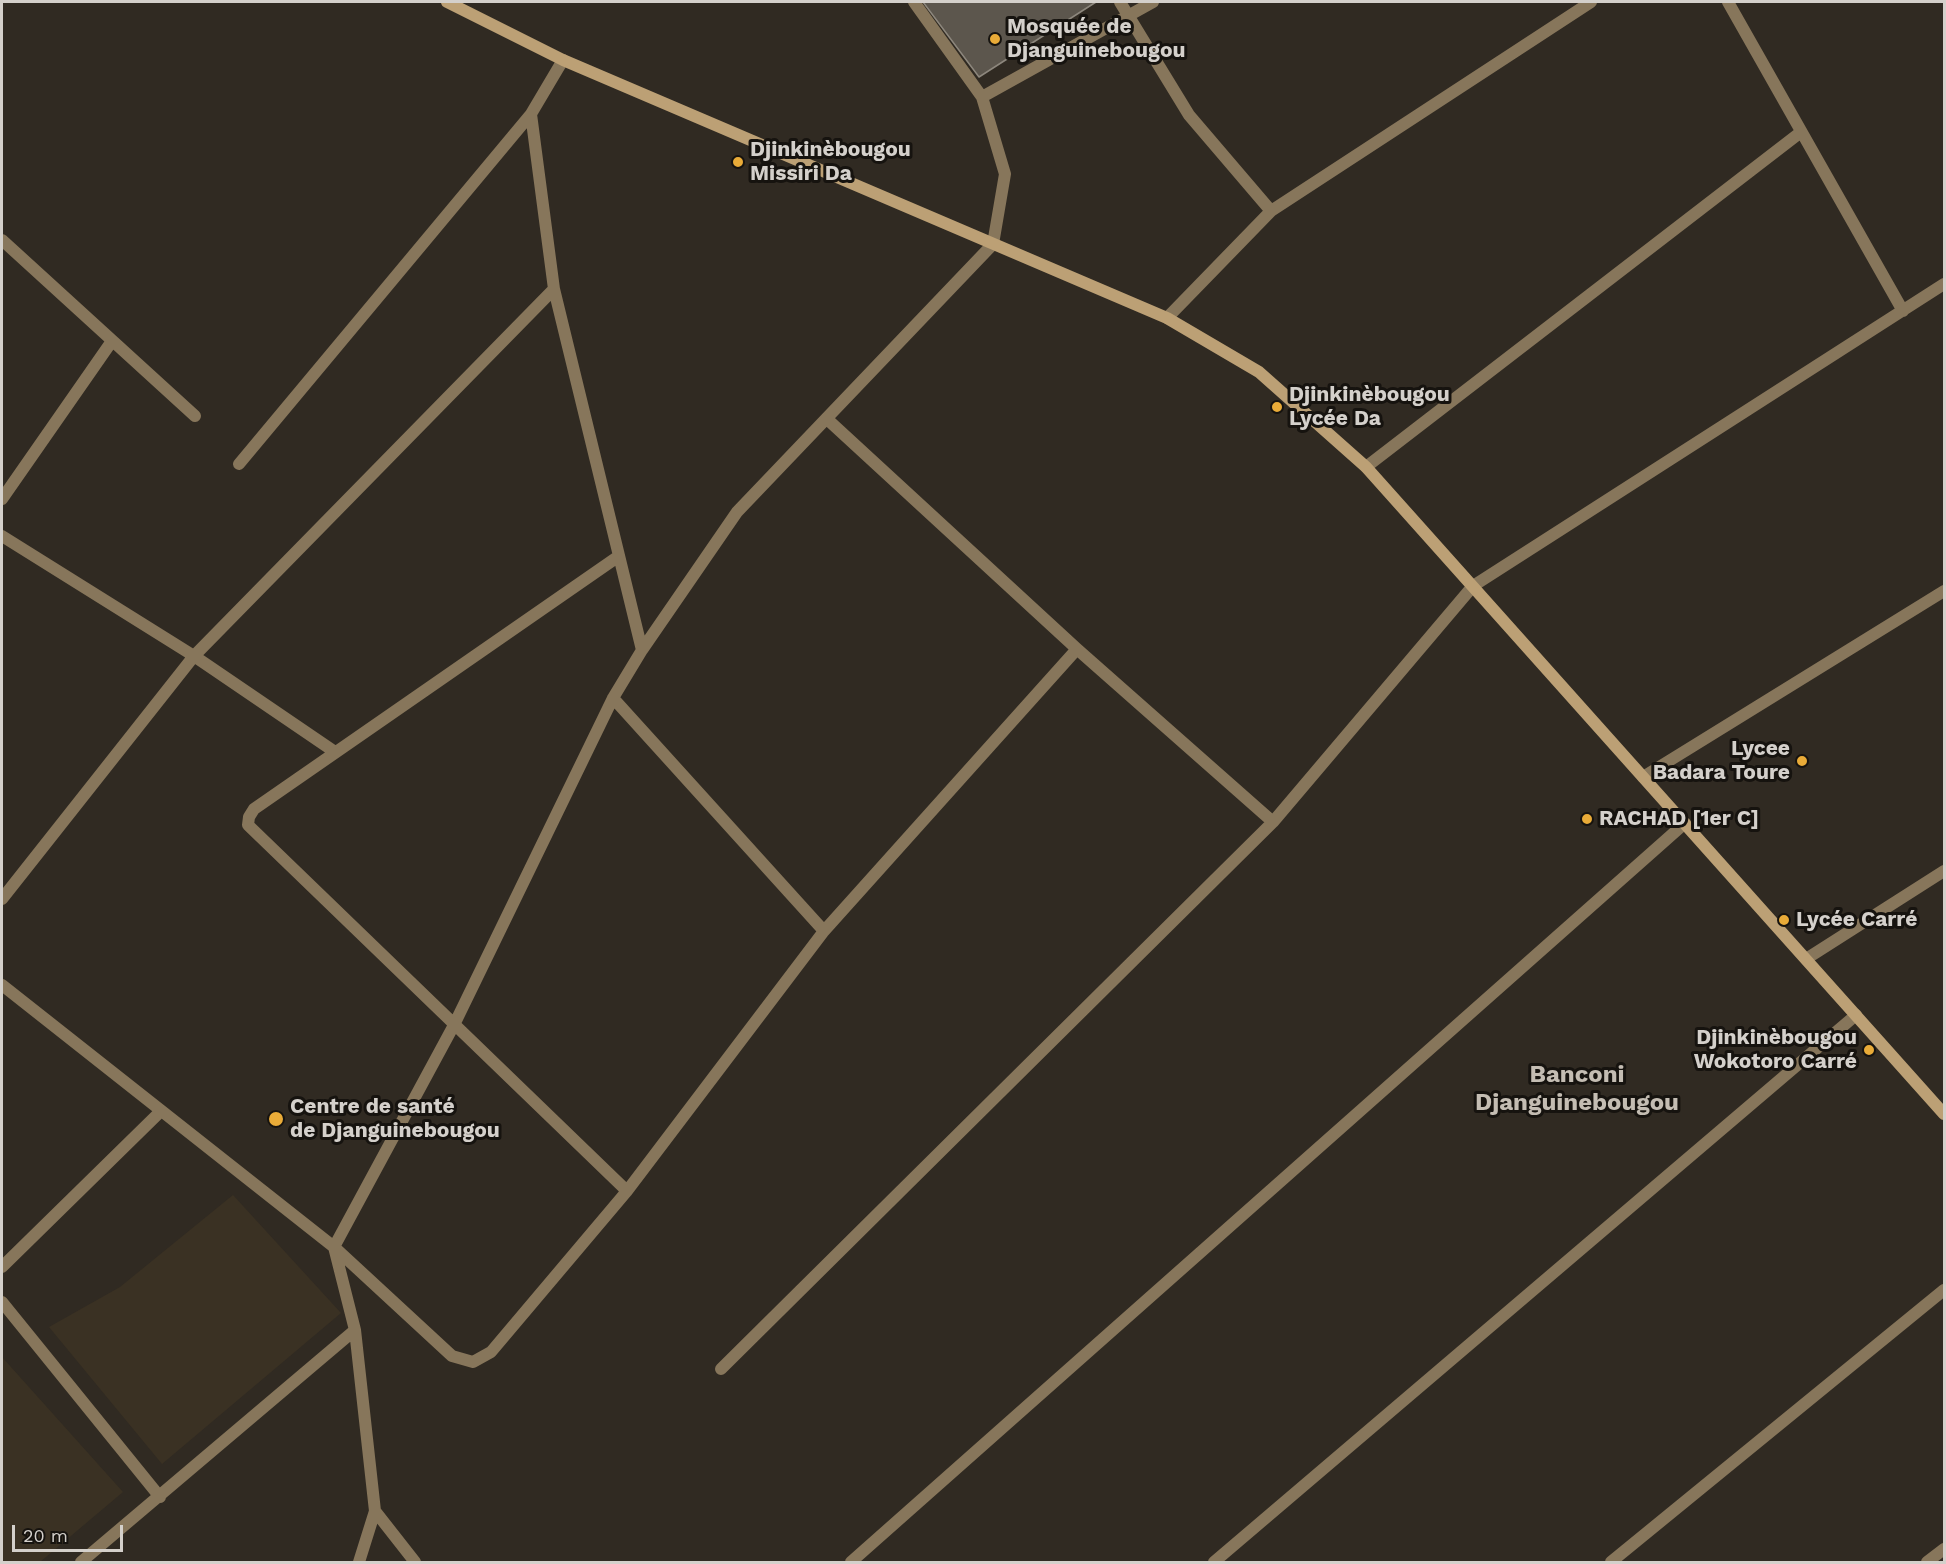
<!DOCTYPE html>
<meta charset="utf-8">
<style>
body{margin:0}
#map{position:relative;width:1946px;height:1564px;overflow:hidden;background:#302a22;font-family:"Work Sans",sans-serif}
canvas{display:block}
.frame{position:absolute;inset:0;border:3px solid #d4d0cb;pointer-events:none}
.scale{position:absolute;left:12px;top:1525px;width:111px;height:27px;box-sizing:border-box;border:3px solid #d4d0cb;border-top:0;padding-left:8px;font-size:18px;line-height:21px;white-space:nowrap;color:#d4d0cb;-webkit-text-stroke:4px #16130f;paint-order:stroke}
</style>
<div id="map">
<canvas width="1946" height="1564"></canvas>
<div class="frame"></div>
<div class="scale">20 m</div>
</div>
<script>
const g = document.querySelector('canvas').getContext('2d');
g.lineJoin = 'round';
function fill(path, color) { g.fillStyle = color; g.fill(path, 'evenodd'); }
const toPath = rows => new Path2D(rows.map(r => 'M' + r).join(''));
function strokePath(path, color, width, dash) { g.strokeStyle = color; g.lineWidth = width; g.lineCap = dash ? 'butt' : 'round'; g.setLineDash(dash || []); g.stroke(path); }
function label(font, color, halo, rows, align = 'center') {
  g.font = font + ' "Work Sans",sans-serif'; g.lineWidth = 6; g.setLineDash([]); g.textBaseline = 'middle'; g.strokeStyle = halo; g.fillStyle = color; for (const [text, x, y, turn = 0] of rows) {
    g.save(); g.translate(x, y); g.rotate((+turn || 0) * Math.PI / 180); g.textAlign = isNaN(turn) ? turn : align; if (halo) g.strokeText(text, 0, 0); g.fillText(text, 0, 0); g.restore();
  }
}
const built = toPath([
 [233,1195,341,1313,162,1464,49,1327,120,1287],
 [2,1357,123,1492,40,1562,2,1562]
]);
const building = toPath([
 [923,2,1096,2,979,77,923,2]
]);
const street = toPath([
 [1120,2,1189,115,1271,211],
 [1728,2,1903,311],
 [563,60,531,114,554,289,642,650],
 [982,97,1153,2],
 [2,240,195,416],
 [1167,318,1271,211,1591,2],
 [827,419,1077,649,1273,822],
 [239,464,531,114],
 [1366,467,1801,132],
 [2,499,112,341],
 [2,536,194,656,335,752],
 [619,556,254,809,249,817,248,825,627,1191],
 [613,698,824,931],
 [1643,777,1944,591],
 [2,899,194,656,554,289],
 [1806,959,1944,871],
 [2,985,334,1247,452,1356,473,1362,491,1352,627,1191,824,931,1077,649],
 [2,1267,161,1111],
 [2,1302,160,1497],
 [721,1369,1273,822,1473,586,1944,284],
 [375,1511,415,1562],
 [81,1562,355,1330],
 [359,1562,375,1511,355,1330,334,1247,454,1025,613,698,642,650,737,512,993,244,1005,174,982,97,914,2],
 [851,1562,1685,823],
 [1214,1562,1856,1015],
 [1611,1562,1944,1290],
 [1927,1562,1944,1549]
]);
const secondary = toPath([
 [447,2,563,60,1167,318,1259,372,1366,467,1944,1114]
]);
const markers = [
 [995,39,6,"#e9ab38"],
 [738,162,6,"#e9ab38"],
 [1277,407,6,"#e9ab38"],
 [1802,761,6,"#e9ab38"],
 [1587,819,6,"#e9ab38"],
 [1784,920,6,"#e9ab38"],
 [1869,1050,6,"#e9ab38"],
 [276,1119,8,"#e9ab38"]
];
const poiNames = [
 ["Mosquée de",1007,27],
 ["Djanguinebougou",1007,51],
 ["Djinkinèbougou",750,150],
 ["Missiri Da",750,174],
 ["Djinkinèbougou",1289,395],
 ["Lycée Da",1289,419],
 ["Lycee",1790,749,"right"],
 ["Badara Toure",1790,773,"right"],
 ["RACHAD [1er C]",1599,819],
 ["Lycée Carré",1796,920],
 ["Djinkinèbougou",1857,1038,"right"],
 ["Wokotoro Carré",1857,1062,"right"],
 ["Centre de santé",290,1107],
 ["de Djanguinebougou",290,1131]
];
const quarterNames = [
 ["Banconi",1577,1075],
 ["Djanguinebougou",1577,1103]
];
fill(built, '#3a3123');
fill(building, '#5c564d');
strokePath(building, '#8d877d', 1.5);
strokePath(street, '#87765b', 12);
strokePath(secondary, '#bca075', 12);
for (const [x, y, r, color] of markers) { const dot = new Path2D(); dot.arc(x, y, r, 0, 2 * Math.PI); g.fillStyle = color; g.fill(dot); strokePath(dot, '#16130f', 2); }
label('bold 21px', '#d4d0cb', '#16130f', poiNames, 'left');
label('bold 24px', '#c4bdb3', '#16130f', quarterNames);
</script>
